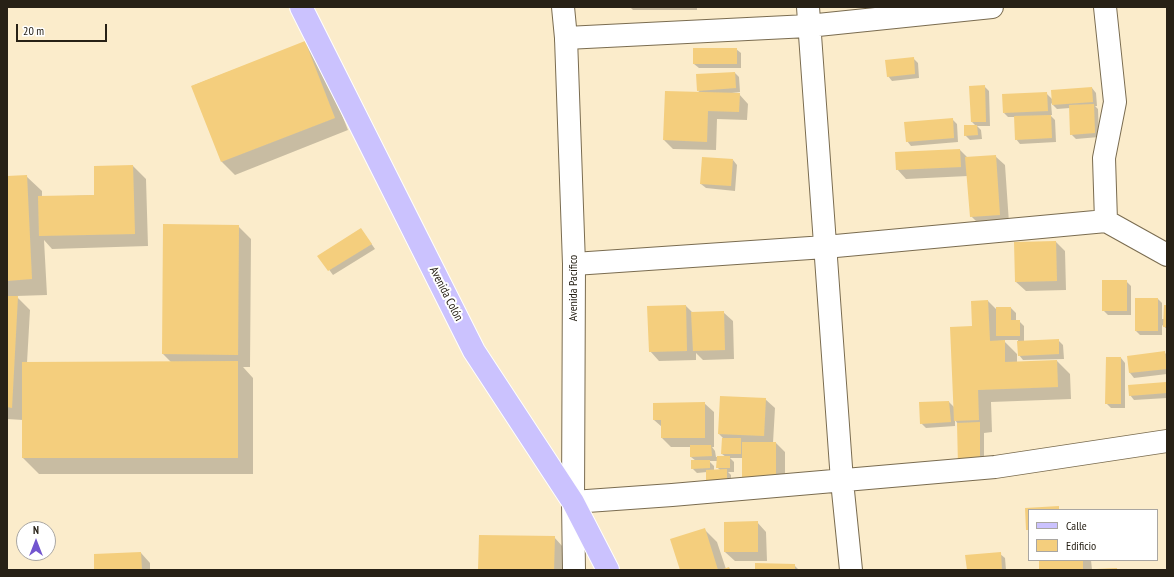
<!DOCTYPE html>
<meta charset="utf-8">
<style>
body{margin:0}
#map{position:relative;width:1174px;height:577px;overflow:hidden;background:#fbeccb;font-family:"PT Sans Narrow",sans-serif}
canvas{display:block}
.frame{position:absolute;inset:0;border:8px solid #272116;pointer-events:none}
.legend{position:absolute;left:1028px;top:509px;width:130px;height:52px;box-sizing:border-box;background:#fff;border:1px solid #a9a6a2;margin:0;padding:5px 7px;list-style:none;font-size:12px;color:#272116}
.legend li{display:flex;align-items:center;gap:8px;height:20px}
.legend b{width:20px;border:1px solid #a9a6a2}
.north{position:absolute;left:16px;top:521px;width:40px;height:40px;box-sizing:border-box;background:#fff;border:1px solid #a9a6a2;border-radius:50%;rotate:0deg;font-size:11px;font-weight:700;line-height:16px;text-align:center;color:#272116}
.north::after{content:'';display:block;margin:auto;width:14px;height:18px;background:#7255cf;clip-path:polygon(50% 0,100% 100%,50% 72%,0 100%)}
.scale{position:absolute;left:16px;top:24px;width:91px;height:18px;box-sizing:border-box;border:2px solid #272116;border-top:0;padding-left:5px;font-size:12px;line-height:14px;white-space:nowrap;color:#272116;-webkit-text-stroke:3px #fff;paint-order:stroke}
</style>
<div id="map">
<canvas width="1174" height="577"></canvas>
<div class="frame"></div>
<ul class="legend">
<li><b style="height:5px;background:#cbc2fe"></b>Calle</li>
<li><b style="height:11px;background:#f4ce7d"></b>Edificio</li>
</ul>
<div class="north">N</div>
<div class="scale">20 m</div>
</div>
<script>
const g = document.querySelector('canvas').getContext('2d');
g.lineJoin = 'round';
function fill(path, color) { g.fillStyle = color; g.fill(path, 'evenodd'); }
const toPath = rows => new Path2D(rows.map(r => 'M' + r).join(''));
function strokePath(path, color, width, dash) { g.strokeStyle = color; g.lineWidth = width; g.lineCap = dash ? 'butt' : 'round'; g.setLineDash(dash || []); g.stroke(path); }
function label(font, color, halo, rows, align = 'center') {
  g.font = font + ' "PT Sans Narrow",sans-serif'; g.lineWidth = 4; g.setLineDash([]); g.textBaseline = 'middle'; g.strokeStyle = halo; g.fillStyle = color; for (const [text, x, y, turn = 0] of rows) {
    g.save(); g.translate(x, y); g.rotate((+turn || 0) * Math.PI / 180); g.textAlign = isNaN(turn) ? turn : align; if (halo) g.strokeText(text, 0, 0); g.fillText(text, 0, 0); g.restore();
  }
}
const shadow = toPath([
 [630,7,697,7,697,10,633,10],
 [305,42,318,55,348,130,235,175,222,162,192,86],
 [736,49,741,53,741,68,699,68,694,64],
 [913,58,918,63,919,78,892,81,888,76],
 [735,73,739,77,740,92,732,93,732,94,739,94,748,104,747,120,717,119,716,150,673,149,664,140,701,93,698,91],
 [984,86,989,91,990,126,977,126,981,130,982,139,970,140,965,135,976,126,972,122],
 [1092,88,1096,93,1097,106,1095,106,1098,109,1099,137,1076,139,1071,134,1070,108,1057,109,1051,103,1052,115,1050,115,1055,120,1056,142,1020,144,1016,139,1015,117,1008,117,1004,113,1046,93,1052,99],
 [952,119,957,124,958,142,911,146,907,141],
 [960,150,968,158,995,156,1005,165,1009,223,980,225,971,216,968,176,906,179,897,169],
 [733,160,737,165,735,191,706,188,701,184],
 [133,166,146,179,148,246,52,249,44,240,47,295,16,296,30,310,27,363,172,363,163,354,238,226,251,239,250,367,243,367,253,378,253,474,39,474,23,458,23,420,7,419,7,177,26,176,42,191,42,197,95,195,95,167],
 [361,229,375,249,333,275,319,256],
 [1056,242,1065,251,1066,290,1026,291,1016,282,1015,243],
 [1126,281,1131,286,1131,315,1108,315,1103,310],
 [1158,299,1162,303,1162,319,1164,319,1167,306,1167,329,1162,325,1162,335,1140,335,1136,331],
 [988,301,997,310,997,308,1011,308,1016,313,1016,321,1019,321,1024,326,1024,342,1058,340,1063,345,1064,359,1023,360,1019,355,1018,340,1003,340,1017,354,1017,363,1057,361,1070,374,1071,399,991,402,992,432,984,433,984,470,958,424,955,420,955,426,926,428,921,423,949,402,954,407,973,327,972,302],
 [686,306,693,313,723,312,733,321,734,359,703,360,696,353,696,360,659,361,650,351],
 [1164,352,1167,355,1167,374,1134,378,1130,373,1128,357],
 [1121,358,1125,363,1125,408,1111,408,1106,403],
 [1166,383,1167,384,1167,398,1134,400,1130,395],
 [765,399,775,408,773,443,776,443,785,452,785,487,743,458,730,458,734,462,734,472,728,472,731,475,731,484,712,484,707,480,707,472,697,473,692,468,696,461,691,457,691,447,671,447,662,438,662,427,654,420,704,403,714,412,714,447,712,447,715,451,716,457,726,457,722,454,723,438,719,434],
 [709,461,717,461,717,467,720,470,714,470,714,466],
 [757,522,766,532,767,561,735,561,725,552,725,523],
 [704,529,717,542,726,569,729,568,731,570,681,570],
 [554,537,563,547,563,570,479,570],
 [141,553,150,563,150,570,95,570],
 [1000,554,1005,558,1006,570,968,570],
 [1040,560,1091,560,1092,570,1040,570],
 [794,565,799,570,756,570]
]);
const building = toPath([
 [305,41,335,118,221,162,191,86],
 [693,48,737,48,737,64,693,64],
 [914,57,915,74,887,77,885,60],
 [735,72,736,88,697,91,696,74],
 [985,85,986,122,971,122,969,86],
 [1092,87,1093,102,1052,105,1051,90],
 [665,91,740,93,739,112,708,111,707,142,663,140],
 [1047,92,1048,111,1003,113,1002,94],
 [1094,104,1095,133,1070,135,1069,105],
 [1051,115,1052,138,1015,140,1014,116],
 [953,118,954,138,906,142,904,122],
 [964,125,977,125,978,135,964,136],
 [960,149,961,167,896,170,895,152],
 [996,155,1000,215,970,217,965,157],
 [702,157,733,159,731,186,700,184],
 [133,165,135,234,39,236,38,196,94,195,94,166],
 [27,175,32,279,7,281,7,176],
 [163,224,239,225,238,355,162,354],
 [361,228,372,244,328,271,317,256],
 [1056,241,1057,281,1015,282,1014,242],
 [1102,280,1127,280,1127,311,1102,311],
 [7,296,18,296,12,408,7,407],
 [1135,298,1158,298,1158,331,1135,331],
 [988,300,990,341,1005,340,1005,362,1057,360,1058,387,978,390,979,420,954,421,950,327,972,326,971,301],
 [686,305,687,351,649,352,647,306],
 [1164,305,1167,305,1167,327,1163,327],
 [996,307,1011,307,1011,320,1020,320,1020,336,996,336],
 [724,311,725,350,693,351,691,312],
 [1059,339,1059,354,1018,356,1017,341],
 [1165,351,1167,369,1129,373,1127,356],
 [1106,357,1121,357,1121,404,1105,404],
 [238,361,238,458,22,458,22,362],
 [1166,382,1167,393,1129,396,1128,385],
 [720,396,766,398,764,436,718,434],
 [949,401,951,422,920,424,919,402],
 [705,402,705,438,661,438,661,420,653,420,653,403],
 [980,422,980,466,958,466,957,423],
 [722,438,741,438,741,454,721,454],
 [742,442,776,442,776,478,742,478],
 [690,445,711,445,712,456,690,457],
 [717,456,730,456,730,468,716,468],
 [691,460,710,460,710,468,691,469],
 [727,469,727,480,706,480,706,470],
 [1059,506,1059,510,1029,510,1029,530,1026,530,1025,508],
 [758,521,758,552,724,552,724,522],
 [705,528,718,570,680,570,670,539],
 [479,535,555,536,554,570,478,570],
 [141,552,142,570,94,570,94,554],
 [1001,552,1002,570,967,570,965,555],
 [1039,560,1083,560,1083,570,1039,570],
 [755,563,795,564,795,570,755,570],
 [729,567,730,570,720,570],
 [1117,568,1117,570,1096,570,1096,569]
]);
const minor = toPath([
 [808,7,842,481,851,570],
 [1105,7,1115,102,1104,158,1106,221],
 [566,38,808,26,992,7],
 [574,264,825,247,1106,221,1167,255],
 [573,502,672,495,995,467,1167,441]
]);
const tertiary = toPath([
 [563,7,566,38,574,264,573,502,574,570]
]);
const primary = toPath([
 [301,7,474,351,573,502,608,570]
]);
const streetNames = [
 ["Avenida Pacífico",574,288,-90],
 ["Avenida Colón",446,294,63]
];
fill(shadow, '#0003');
fill(building, '#f4ce7d');
strokePath(minor, '#7a6c50', 24);
strokePath(tertiary, '#7a6c50', 24);
strokePath(primary, '#fff', 24);
strokePath(minor, '#fff', 22);
strokePath(tertiary, '#fff', 22);
strokePath(primary, '#cbc2fe', 22);
label('12px', '#272116', '#fff', streetNames);
</script>
